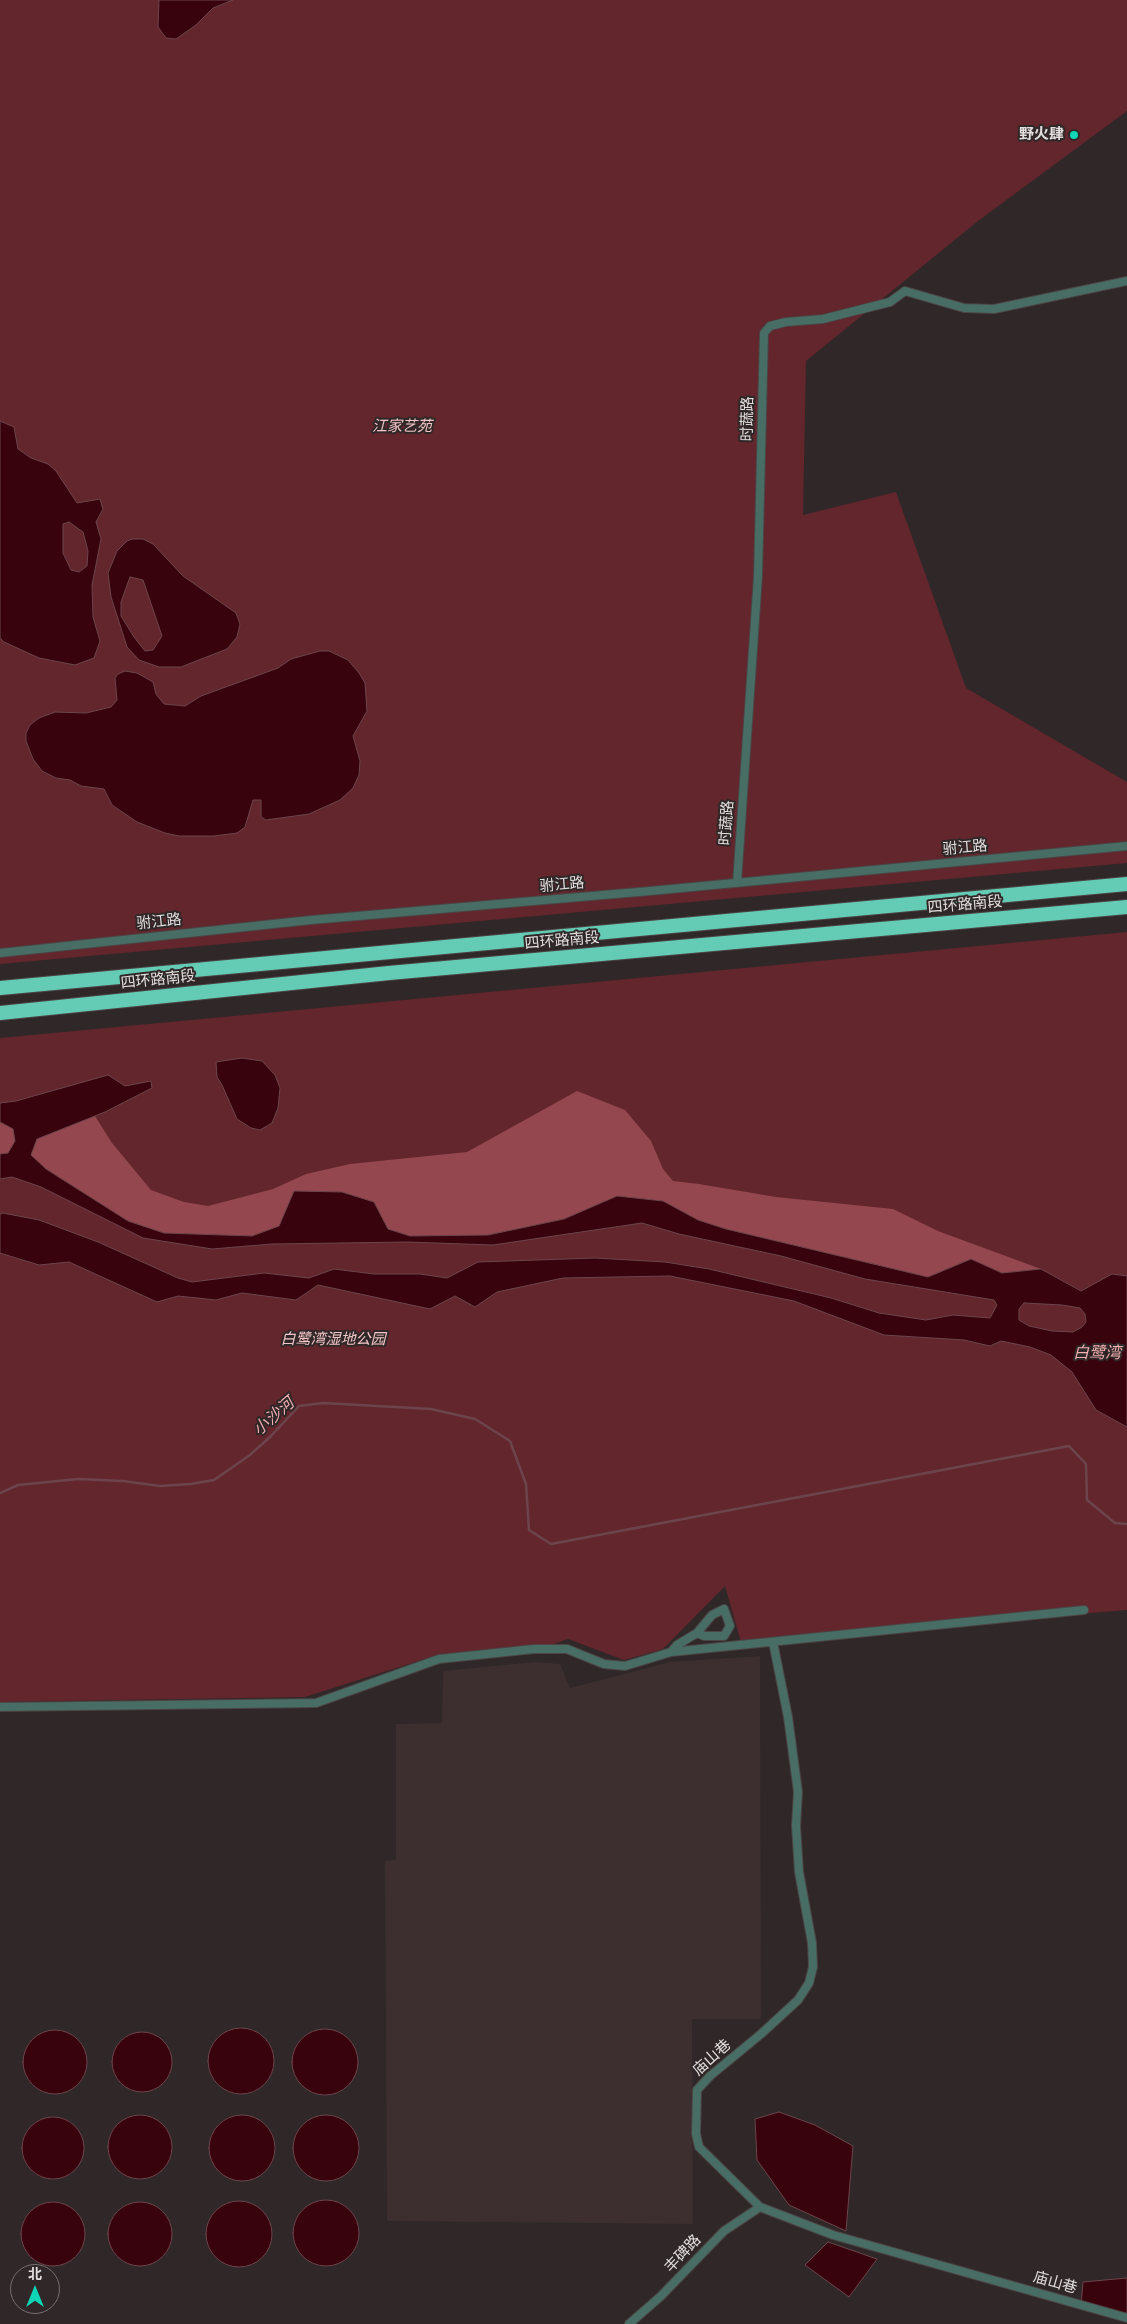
<!DOCTYPE html>
<meta charset="utf-8">
<style>
body{margin:0}
#map{position:relative;width:1127px;height:2324px;overflow:hidden;background:#2f2728;font-family:Bitter,"Noto Sans SC",serif}
canvas{display:block}
.north{position:absolute;left:10px;top:2264px;width:50px;height:50px;box-sizing:border-box;background:#2f2728;border:1px solid #777071;border-radius:50%;rotate:0deg;font-size:14px;font-weight:700;line-height:20px;text-align:center;color:#e3dede}
.north::after{content:'';display:block;margin:auto;width:18px;height:22px;background:#0ed5b5;clip-path:polygon(50% 0,100% 100%,50% 72%,0 100%)}
</style>
<div id="map">
<canvas width="1127" height="2324"></canvas>
<div class="north">北</div>
</div>
<script>
const g = document.querySelector('canvas').getContext('2d');
g.lineJoin = 'round';
function fill(path, color) { g.fillStyle = color; g.fill(path, 'evenodd'); }
const toPath = rows => new Path2D(rows.map(r => 'M' + r).join(''));
function strokePath(path, color, width, dash) { g.strokeStyle = color; g.lineWidth = width; g.lineCap = dash ? 'butt' : 'round'; g.setLineDash(dash || []); g.stroke(path); }
function label(font, color, halo, rows, align = 'center') {
  g.font = font + ' Bitter,"Noto Sans SC",serif'; g.lineWidth = 4; g.setLineDash([]); g.textBaseline = 'middle'; g.strokeStyle = halo; g.fillStyle = color; for (const [text, x, y, turn = 0] of rows) {
    g.save(); g.translate(x, y); g.rotate((+turn || 0) * Math.PI / 180); g.textAlign = isNaN(turn) ? turn : align; if (halo) g.strokeText(text, 0, 0); g.fillText(text, 0, 0); g.restore();
  }
}
const built = toPath([
 [760,1656,761,2019,692,2019,693,2224,387,2221,385,1861,396,1860,396,1724,442,1723,443,1671,535,1662,560,1664,570,1688,670,1662]
]);
const green = toPath([
 [0,0,1127,0,1127,111,978,221,806,361,803,515,896,492,966,688,1127,782,1127,863,0,964],
 [1127,932,1127,1610,741,1642,725,1586,663,1649,624,1660,568,1639,551,1645,440,1654,305,1697,0,1702,0,1038]
]);
const forest = toPath([
 [577,1091,625,1110,651,1141,663,1169,673,1181,699,1184,776,1197,893,1209,938,1231,1041,1269,1002,1273,971,1259,928,1277,726,1229,698,1220,663,1201,617,1196,564,1219,488,1235,410,1236,388,1229,374,1202,279,1226,252,1236,164,1233,128,1221,46,1169,31,1155,37,1139,95,1116,112,1143,151,1190,184,1202,208,1206,273,1189,306,1174,350,1164,467,1152],
 [0,1122,14,1129,15,1141,8,1153,0,1154]
]);
const water = toPath([
 [159,0,233,0,213,8,196,25,176,39,166,38,158,27,159,0],
 [0,421,14,427,18,449,31,458,48,464,56,471,77,503,100,499,103,509,96,522,101,539,92,585,93,617,100,641,94,658,75,665,39,658,4,642,0,638,0,421],
 [69,522,83,532,88,551,87,566,79,572,71,570,63,553,63,524,69,522],
 [132,539,143,539,153,544,183,576,236,613,240,624,237,637,227,649,181,667,159,667,139,660,127,647,111,597,108,573,117,551,127,541,132,539],
 [130,577,143,580,162,636,153,650,145,651,134,637,121,616,121,602,130,577],
 [320,651,329,651,348,660,359,673,365,683,367,711,353,736,360,761,359,775,353,788,340,800,309,814,266,820,261,817,261,800,253,800,245,827,237,833,214,836,179,836,165,833,137,822,112,805,104,789,81,786,70,780,56,778,42,771,33,759,26,741,26,733,30,725,39,718,55,712,86,713,111,707,117,700,115,678,118,674,125,671,137,673,153,682,156,694,164,704,185,706,201,696,278,668,291,659,320,651],
 [242,1058,262,1061,275,1075,280,1088,278,1108,272,1123,260,1130,251,1128,237,1119,222,1085,217,1077,216,1062,242,1058],
 [108,1075,125,1086,151,1081,152,1088,105,1112,37,1139,31,1155,46,1169,128,1221,164,1233,252,1236,279,1226,294,1191,342,1192,374,1202,388,1229,410,1236,488,1235,564,1219,617,1196,663,1201,698,1220,726,1229,928,1277,971,1259,1002,1273,1041,1269,1081,1291,1112,1274,1127,1276,1127,1427,1096,1410,1072,1372,1051,1355,1030,1347,1001,1341,990,1346,964,1340,884,1335,794,1301,670,1276,563,1278,497,1292,475,1307,455,1296,430,1309,318,1285,296,1300,242,1293,216,1300,178,1296,157,1302,69,1262,39,1265,0,1253,0,1214,3,1213,39,1220,98,1242,178,1278,192,1282,264,1273,309,1278,334,1269,374,1274,420,1274,447,1278,478,1262,595,1258,665,1262,709,1269,831,1298,879,1313,926,1320,953,1315,990,1318,997,1305,994,1300,865,1279,781,1256,679,1234,642,1223,493,1245,407,1242,272,1244,212,1249,143,1238,41,1187,12,1177,0,1179,0,1154,8,1153,15,1141,13,1129,0,1122,0,1103,16,1101,108,1075],
 [1024,1303,1062,1305,1080,1308,1085,1314,1086,1322,1082,1327,1073,1332,1052,1331,1029,1326,1019,1320,1019,1309,1024,1303],
 '208 2061a33 33 0 1 1 66 0a33 33 0 1 1-66 0Z',
 '292 2062a33 33 0 1 1 66 0a33 33 0 1 1-66 0Z',
 '23 2062a32 32 0 1 1 64 0a32 32 0 1 1-64 0Z',
 '112 2062a30 30 0 1 1 60 0a30 30 0 1 1-60 0Z',
 [779,2112,815,2125,853,2146,846,2231,789,2205,757,2160,755,2119,779,2112],
 '108 2147a32 32 0 1 1 64 0a32 32 0 1 1-64 0Z',
 '293 2148a33 33 0 1 1 66 0a33 33 0 1 1-66 0Z',
 '209 2148a33 33 0 1 1 66 0a33 33 0 1 1-66 0Z',
 '22 2148a31 31 0 1 1 62 0a31 31 0 1 1-62 0Z',
 '293 2233a33 33 0 1 1 66 0a33 33 0 1 1-66 0Z',
 '206 2234a33 33 0 1 1 66 0a33 33 0 1 1-66 0Z',
 '21 2234a32 32 0 1 1 64 0a32 32 0 1 1-64 0Z',
 '108 2234a32 32 0 1 1 64 0a32 32 0 1 1-64 0Z',
 [828,2242,877,2259,849,2297,805,2265,828,2242],
 [1127,2278,1127,2316,1081,2306,1083,2282,1127,2278]
]);
const stream = toPath([
 [0,1493,18,1485,78,1479,123,1481,160,1486,191,1484,214,1480,250,1455,271,1436,299,1406,323,1403,431,1409,475,1419,510,1441,526,1484,529,1530,551,1544,1069,1446,1086,1464,1087,1500,1115,1523,1127,1524]
]);
const minor = toPath([
 [737,883,758,576,764,333,770,326,786,322,823,319,890,302,905,291,964,308,994,309,1127,281],
 [0,953,311,920,650,891,1127,846],
 [773,1642,788,1717,798,1792,796,1826,799,1872,812,1943,813,1967,809,1983,798,2000,761,2034,710,2076,697,2090,696,2134,699,2147,760,2207,833,2235,1127,2318],
 [671,1652,677,1645,697,1633,712,1615,724,1609,730,1626,724,1636,704,1636,697,1633],
 [0,1707,316,1703,439,1659,534,1649,567,1649,604,1664,625,1666,671,1652,1084,1610],
 [629,2324,661,2296,724,2231,760,2207]
]);
const motorway = toPath([
 [0,988,1127,884],
 [0,1013,389,973,1127,907]
]);
const markers = [
 [1074,135,5,"#0ed5b5"]
];
const poiNames = [
 ["野火肆",1064,135]
];
const streetNames = [
 ["时蔬路",748,419,-89],
 ["时蔬路",727,823,-86],
 ["驸江路",965,848,-5],
 ["驸江路",562,885,-5],
 ["四环路南段",965,905,-5],
 ["驸江路",159,922,-6],
 ["四环路南段",562,941,-5],
 ["四环路南段",158,980,-6],
 ["庙山巷",712,2058,-42],
 ["丰碑路",683,2254,-47],
 ["庙山巷",1055,2283,16]
];
const parkNames = [
 ["江家艺苑",402,427],
 ["白鹭湾湿地公园",333,1340]
];
const waterNames = [
 ["白鹭湾",1097,1354],
 ["小沙河",274,1417,-41]
];
fill(built, '#3d2f2f');
fill(green, '#62262c');
fill(forest, '#94474e');
fill(water, '#39030d');
strokePath(water, '#6c454c', 1);
strokePath(stream, '#6c454c', 2.5);
strokePath(minor, '#4c4445', 10);
strokePath(motorway, '#4c4445', 16);
strokePath(minor, '#476d64', 8);
strokePath(motorway, '#64ccb4', 14);
for (const [x, y, r, color] of markers) { const dot = new Path2D(); dot.arc(x, y, r, 0, 2 * Math.PI); g.fillStyle = color; g.fill(dot); strokePath(dot, '#2f2728', 2); }
label('bold 15px', '#e3dede', '#2f2728', poiNames, 'right');
label('15px', '#e3dede', '#2f2728', streetNames);
label('italic 15px', '#f2c4c5', '#2f2728', parkNames);
label('italic 16px', '#f2aeb0', '#2f2728', waterNames);
</script>
